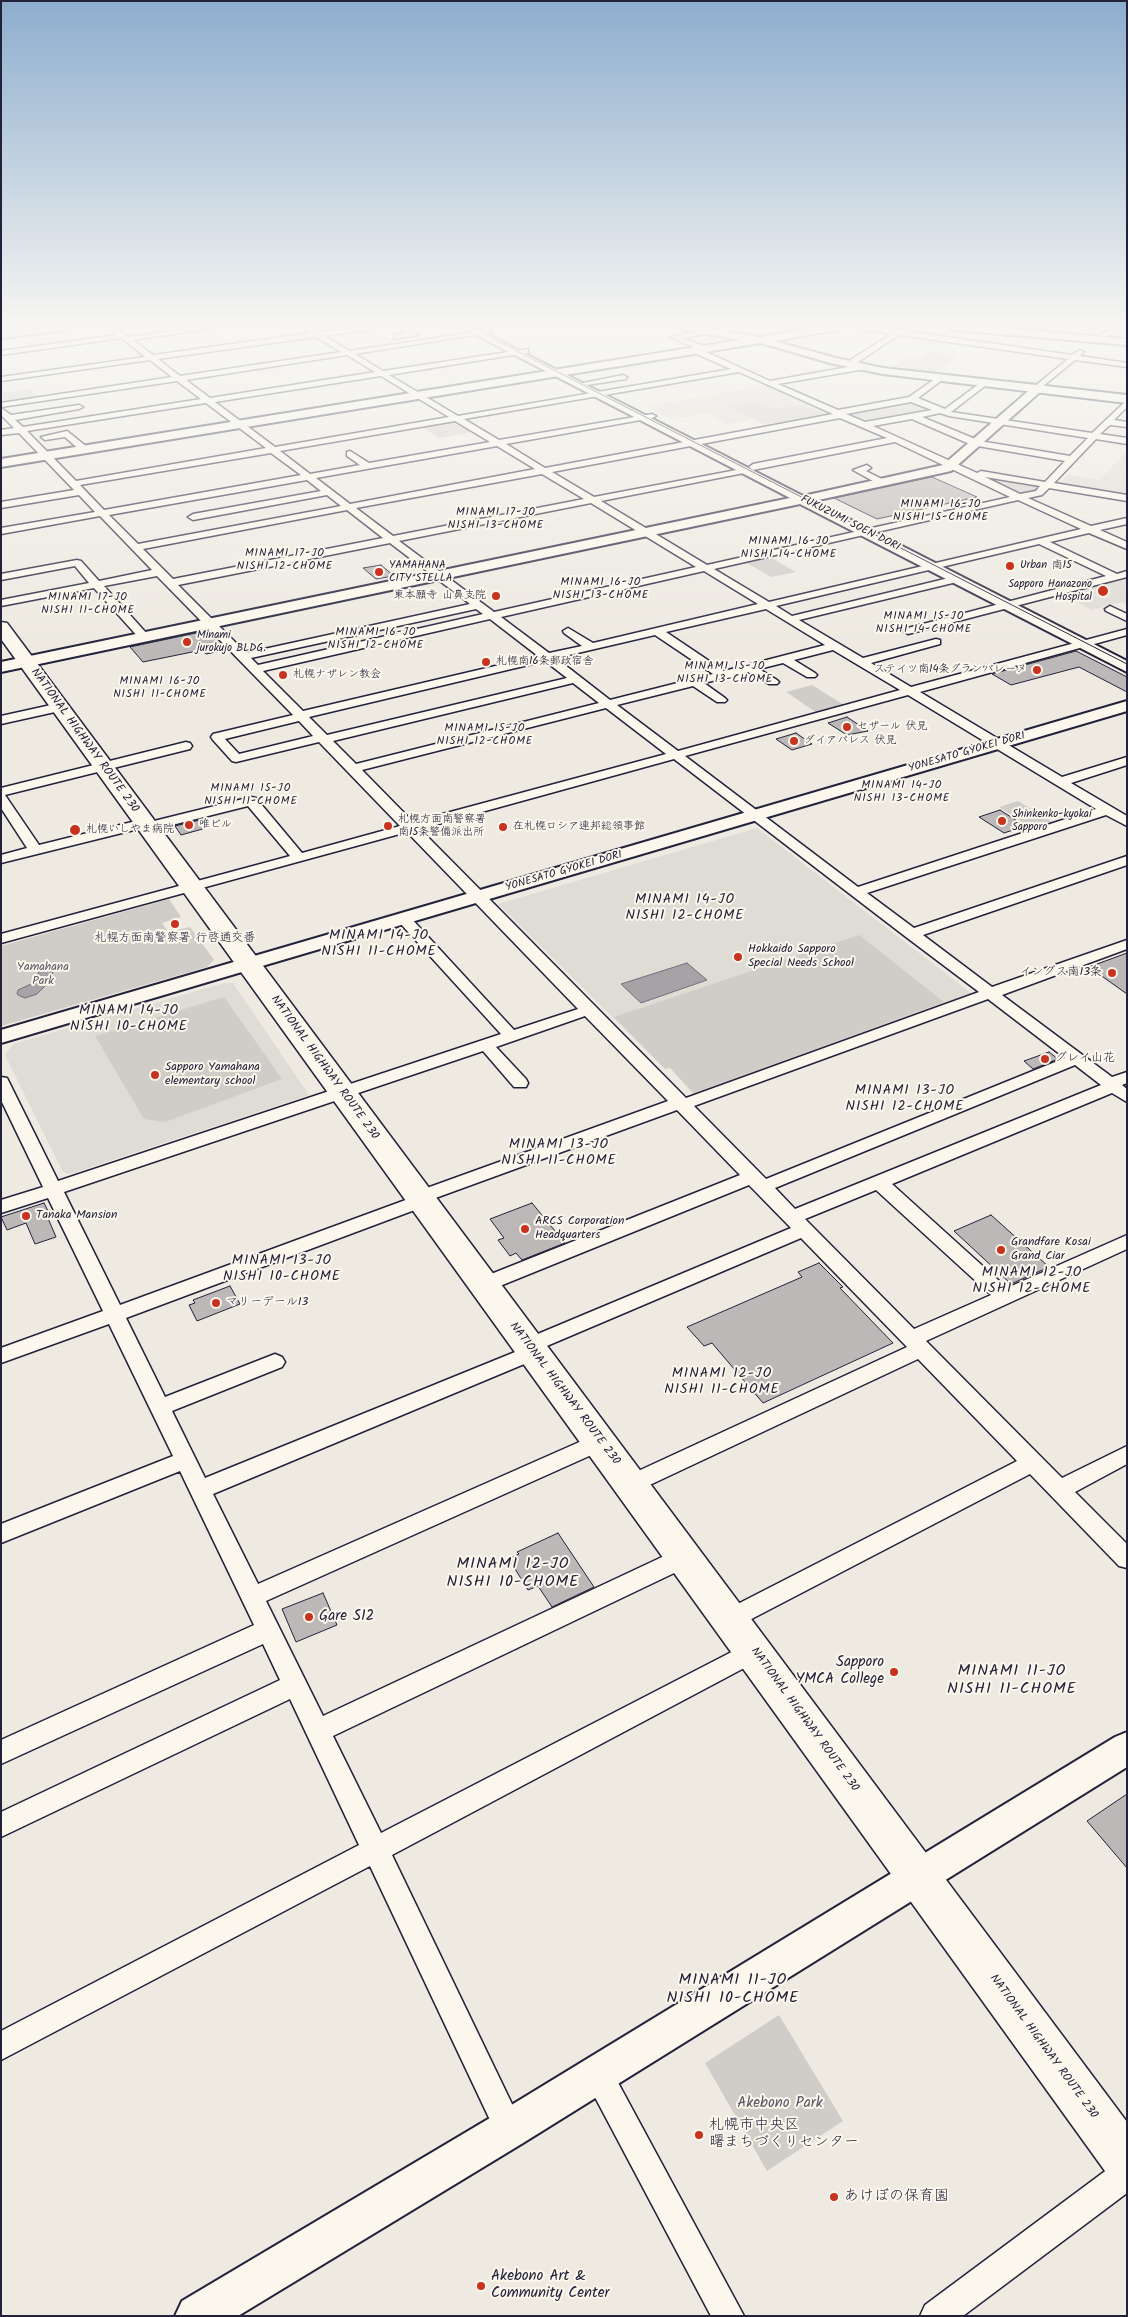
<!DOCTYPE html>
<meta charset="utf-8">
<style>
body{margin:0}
#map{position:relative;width:1128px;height:2317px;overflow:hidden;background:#eeeae2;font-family:Kalam,sans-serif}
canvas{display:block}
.frame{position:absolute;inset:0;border:2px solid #22223b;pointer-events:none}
</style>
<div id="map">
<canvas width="1128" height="2317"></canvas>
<div class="frame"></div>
</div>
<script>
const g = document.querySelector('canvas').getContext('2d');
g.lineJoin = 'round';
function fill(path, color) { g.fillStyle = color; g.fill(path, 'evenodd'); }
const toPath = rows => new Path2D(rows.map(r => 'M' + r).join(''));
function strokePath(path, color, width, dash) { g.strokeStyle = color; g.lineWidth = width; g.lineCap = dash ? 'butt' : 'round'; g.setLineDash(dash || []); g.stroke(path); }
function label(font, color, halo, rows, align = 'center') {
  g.font = font + ' Kalam,"Klee One",sans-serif'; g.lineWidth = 4; g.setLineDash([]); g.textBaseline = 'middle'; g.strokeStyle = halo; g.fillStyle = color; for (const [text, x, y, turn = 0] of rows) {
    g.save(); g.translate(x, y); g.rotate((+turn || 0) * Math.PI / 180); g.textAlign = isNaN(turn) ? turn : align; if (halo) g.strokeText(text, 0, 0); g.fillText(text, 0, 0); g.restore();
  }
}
const built = toPath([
 [981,327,1116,327,1091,336],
 [766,385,832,415,766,427,752,419,727,424,706,413,671,420,645,406],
 [1127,451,1127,496,1059,484,1068,474,1099,480],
 [1127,579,1127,604,1122,602,1092,610,1063,595],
 [757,828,971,993,693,1094,670,1068,665,1069,498,904],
 [224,983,233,983,309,1095,70,1174,63,1172,5,1055,13,1044]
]);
const green = toPath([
 [928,351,958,356,934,373,891,368,905,358,916,360],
 [29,389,38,397,1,402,1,393],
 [757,401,775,409,799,405,825,414,772,423,762,423,728,406],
 [909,401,932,411,867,423,847,414],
 [454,421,472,432,439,438,422,427],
 [992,477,1040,486,1035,491,1018,493,989,478],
 [769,557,770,557,796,572,771,577,745,562],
 [812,685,844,705,817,713,786,692],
 [1018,801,1052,822,1033,829,999,807],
 [169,899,181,917,162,923,168,932,190,927,214,960,207,967,1,1026,1,946],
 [859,935,944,1002,694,1093,670,1068,665,1069,614,1017],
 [224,997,282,1079,165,1122,144,1119,95,1036],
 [779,2015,843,2121,767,2171,705,2063]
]);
const water = toPath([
 [687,963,707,980,641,1003,621,984,687,963],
 [45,966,53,969,52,979,37,994,25,998,20,996,17,994,18,990,31,984,36,979,40,969,45,966]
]);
const building = toPath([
 [932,477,977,497,877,519,834,498,932,477],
 [381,565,394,576,376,579,363,568,381,565],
 [205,631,226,650,206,654,202,650,143,662,130,647,205,631],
 [1076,651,1127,677,1127,692,1079,667,1011,685,992,674,1076,651],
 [847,717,868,731,847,735,828,723,847,717],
 [796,733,812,744,792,750,776,739,796,733],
 [1000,810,1025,826,1004,833,979,817,1000,810],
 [200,820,206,828,181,835,175,826,200,820],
 [1127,953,1127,994,1089,967,1127,953],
 [1049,1052,1058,1059,1033,1069,1024,1061,1049,1052],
 [44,1203,50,1215,47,1216,56,1237,35,1244,26,1223,7,1230,1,1217,44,1203],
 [532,1203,565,1243,522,1260,516,1253,510,1256,498,1240,504,1238,490,1219,532,1203],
 [991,1215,1049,1267,1011,1284,954,1231,991,1215],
 [819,1263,843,1287,840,1288,893,1343,763,1403,712,1343,704,1346,687,1327,802,1277,798,1272,819,1263],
 [230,1286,240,1304,197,1321,189,1305,195,1303,193,1300,230,1286],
 [558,1533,594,1587,552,1607,538,1586,528,1590,509,1559,519,1554,517,1552,558,1533],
 [323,1593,337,1625,296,1642,282,1609,323,1593],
 [1127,1794,1127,1868,1087,1821,1127,1794]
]);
const street = toPath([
 [108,327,115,327,128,337,201,327,218,327,133,340,153,355,311,333,302,327,310,327,319,332,375,327,372,329,325,336,349,351,489,330,493,332,355,354,383,371,528,349,528,353,525,353,389,375,458,416,731,369,692,352,691,350,695,348,670,337,711,329,715,331,714,333,682,338,707,347,707,351,704,351,770,381,848,367,845,365,846,363,891,334,859,329,856,327,899,330,1072,355,1080,350,1084,352,1080,356,1127,363,1127,367,1075,360,1037,391,1033,389,1034,387,1068,359,899,335,852,366,862,365,865,365,865,369,778,384,838,410,909,397,939,376,943,378,942,380,918,398,945,409,983,381,987,383,986,385,951,412,1092,433,1127,400,1127,407,1114,420,1127,422,1127,427,1110,425,1100,434,1127,438,1127,444,1096,439,1054,483,1127,495,1127,501,1049,488,1042,495,1028,498,1091,526,1127,518,1127,524,1100,530,1127,542,1127,549,1089,533,1050,542,1117,574,1127,571,1127,577,908,634,903,631,904,629,1106,576,1039,544,776,606,792,616,957,576,961,577,961,581,799,620,863,658,936,639,940,640,940,644,871,663,911,687,1127,629,1127,635,920,692,1062,777,1127,757,1127,765,1071,783,1127,816,1127,826,1106,815,867,893,914,928,1127,856,1127,865,923,935,992,987,1127,940,1127,949,1002,995,1112,1077,1127,1072,1127,1083,1122,1085,1127,1089,1127,1102,1112,1093,892,1184,1007,1288,1127,1235,1127,1249,926,1341,1062,1478,1127,1446,1127,1464,1075,1492,1127,1544,1127,1568,1119,1566,1030,1474,738,1626,730,1629,722,1626,718,1619,722,1612,1017,1461,918,1359,639,1490,631,1493,623,1490,620,1484,623,1478,907,1347,801,1238,542,1348,544,1352,541,1357,213,1494,258,1584,593,1436,600,1434,607,1436,611,1442,607,1448,266,1601,323,1716,677,1550,685,1548,693,1550,696,1557,693,1564,333,1736,381,1833,747,1644,755,1641,763,1644,767,1651,763,1658,392,1855,524,2129,519,2139,509,2144,499,2139,370,1866,1,2060,1,2031,359,1845,290,1699,1,1837,1,1812,280,1680,263,1644,1,1764,1,1740,254,1625,180,1471,1,1543,1,1524,173,1456,109,1324,1,1363,1,1348,103,1311,48,1198,1,1213,1,1200,43,1187,1,1100,1,1077,7,1078,9,1082,58,1181,501,1034,399,922,397,919,404,915,409,916,514,1030,578,1009,407,832,1,943,1,934,290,856,248,806,148,831,142,828,1,863,1,855,27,848,1,808,1,788,186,742,190,743,192,746,190,749,5,795,39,845,144,819,150,822,251,797,256,798,302,853,400,826,319,742,236,762,232,761,213,740,211,737,213,734,293,715,157,576,104,586,148,635,148,639,144,640,140,639,94,588,1,606,1,600,89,583,75,566,1,580,1,574,77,560,81,561,99,581,152,570,100,516,1,534,1,528,95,512,79,495,1,508,1,502,74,490,19,433,1,435,1,430,14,428,1,415,1,408,11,415,79,405,83,407,79,409,15,420,23,427,201,399,177,381,1,407,1,403,172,377,150,360,1,381,1,377,145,357,122,338,1,355,1,351,117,335,108,327],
 [316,337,341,352,180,376,158,359,316,337],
 [347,355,375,372,210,398,186,380,347,355],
 [739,372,833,414,545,468,506,444,652,418,656,416,652,414,499,440,464,419,739,372],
 [381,376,449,417,275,447,215,402,381,376],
 [911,402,932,410,865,422,846,414,911,402],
 [206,403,266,448,76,481,27,431,206,403],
 [940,413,949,416,1088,438,1070,456,980,441,922,417,940,413],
 [840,418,887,438,753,464,749,467,753,470,895,442,1010,497,707,565,601,501,744,473,747,472,747,468,594,497,552,472,840,418],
 [912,419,972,445,1065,461,1045,482,981,471,977,473,873,426,912,419],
 [455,421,490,442,369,463,350,451,347,452,347,456,360,465,310,474,280,451,455,421],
 [497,446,535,469,350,504,316,478,497,446],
 [271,453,301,475,104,510,80,485,271,453],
 [542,474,584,499,393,536,356,508,542,474],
 [985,477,1040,486,1036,491,1020,494,985,477],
 [307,480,321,491,193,514,188,517,193,520,327,495,341,506,138,544,109,515,307,480],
 [1018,500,1081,529,769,602,714,569,1018,500],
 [591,503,696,567,494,612,399,541,591,503],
 [347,510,383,538,173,579,143,549,347,510],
 [390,543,470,604,246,653,178,585,390,543],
 [704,571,758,604,593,643,568,628,563,631,564,633,582,646,549,653,501,617,704,571],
 [476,609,483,614,258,665,251,658,476,609],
 [766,609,825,645,724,671,666,632,766,609],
 [490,619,538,656,303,711,263,671,490,619],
 [655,635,713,674,610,700,556,658,655,635],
 [833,650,900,690,678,751,617,705,693,686,717,702,725,702,727,700,725,698,704,683,748,672,769,684,777,684,779,682,777,680,759,669,783,663,807,677,815,677,817,675,815,673,794,660,833,650],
 [545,661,567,678,327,735,309,717,545,661],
 [573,683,599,703,356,764,333,741,573,683],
 [908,695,1096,809,858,887,685,756,908,695],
 [606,708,666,754,413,822,362,770,606,708],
 [299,721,313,736,239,754,225,739,299,721],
 [674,759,906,937,979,992,686,1098,420,829,674,759],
 [988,999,1065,1058,766,1179,694,1106,988,999],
 [585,1016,668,1101,413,1193,411,1198,120,1305,64,1192,483,1051,514,1087,526,1087,528,1083,526,1079,496,1047,585,1016],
 [1075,1065,1101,1085,795,1209,775,1188,1075,1065],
 [677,1110,740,1175,476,1280,473,1285,476,1290,483,1292,490,1290,749,1185,791,1228,521,1341,518,1346,520,1350,205,1478,172,1411,282,1367,285,1362,282,1357,275,1354,165,1397,126,1318,428,1205,430,1200,677,1110],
 [876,1190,991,1295,914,1329,805,1219,876,1190],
 [397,327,405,327,419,335,394,339,394,335,407,334,397,327],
 [725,327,734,327,721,334,714,332,725,327],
 [787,327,801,327,817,331,813,333,787,327],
 [1117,327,1126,327,1096,341,1089,339,1117,327],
 [623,375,627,377,626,379,587,385,583,383,623,375],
 [67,431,87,447,87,451,81,451,65,437,45,440,41,437,67,431],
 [867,465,871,468,866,471,886,481,886,485,880,485,853,470,867,465],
 [1110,606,1127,614,1127,621,1106,611,1105,609,1110,606],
 [60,703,64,704,66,707,64,710,1,724,1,716,60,703],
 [598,2060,608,2064,744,2316,711,2316,588,2084,584,2074,588,2064,598,2060],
 [1127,2159,1127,2193,963,2316,920,2316,925,2305,1116,2163,1127,2159]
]);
const secondary = toPath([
 [44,327,69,327,64,330,1,338,1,332,44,327],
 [461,327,473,327,803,496,943,465,1033,387,1041,387,1041,391,951,471,814,501,1127,661,1127,672,800,504,1,672,1,662,790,498,461,327],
 [680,327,700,327,758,337,763,340,758,343,685,330,680,327],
 [1127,701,1127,711,1,1043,1,1030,1127,701],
 [1127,1732,1127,1767,523,2143,238,2316,175,2316,182,2301,495,2115,1115,1737,1127,1732]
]);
const primary = toPath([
 [820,327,843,327,838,330,774,341,836,358,883,368,1127,395,1127,403,883,374,830,363,761,343,1,467,1,459,820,327],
 [949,327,988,327,1127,339,1127,345,954,330,949,327]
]);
const highway = toPath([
 [1,622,7,623,1127,2122,1127,2184,1110,2178,1,639,1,622]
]);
const tram = toPath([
 [470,327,1127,664],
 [1,334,57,327]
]);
const markers = [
 [1010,566,5,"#c8321e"],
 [379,572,5,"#c8321e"],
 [1103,591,6,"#c8321e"],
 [496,596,5,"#c8321e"],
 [187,642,5,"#c8321e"],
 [486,662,5,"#c8321e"],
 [1037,670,5,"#c8321e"],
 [283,675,5,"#c8321e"],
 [847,727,5,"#c8321e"],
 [794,741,5,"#c8321e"],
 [1002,821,5,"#c8321e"],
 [189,825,5,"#c8321e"],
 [388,826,5,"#c8321e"],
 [503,827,5,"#c8321e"],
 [75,830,6,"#c8321e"],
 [175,924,5,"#c8321e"],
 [738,957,5,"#c8321e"],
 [1112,973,5,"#c8321e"],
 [1045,1059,5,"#c8321e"],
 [155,1075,5,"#c8321e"],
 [26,1216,5,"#c8321e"],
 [525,1229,5,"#c8321e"],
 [1001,1250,5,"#c8321e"],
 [216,1303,5,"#c8321e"],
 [309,1617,5,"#c8321e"],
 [894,1672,5,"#c8321e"],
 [699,2135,5,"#c8321e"],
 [834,2197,5,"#c8321e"],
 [481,2286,5,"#c8321e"]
];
const farNeighbourhoodnames = [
 ["MINAMI 16-JO",941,505],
 ["NISHI 15-CHOME",941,518],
 ["MINAMI 17-JO",496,513],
 ["NISHI 13-CHOME",496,526],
 ["MINAMI 16-JO",789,542],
 ["NISHI 14-CHOME",789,555],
 ["MINAMI 17-JO",285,554],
 ["NISHI 12-CHOME",285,567],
 ["MINAMI 16-JO",601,583],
 ["NISHI 13-CHOME",601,596],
 ["MINAMI 17-JO",88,598],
 ["NISHI 11-CHOME",88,611],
 ["MINAMI 15-JO",924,617],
 ["NISHI 14-CHOME",924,630],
 ["MINAMI 16-JO",376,633],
 ["NISHI 12-CHOME",376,646],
 ["MINAMI 15-JO",725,667],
 ["NISHI 13-CHOME",725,680],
 ["MINAMI 16-JO",160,682],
 ["NISHI 11-CHOME",160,695],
 ["MINAMI 15-JO",485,729],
 ["NISHI 12-CHOME",485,742],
 ["MINAMI 14-JO",902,786],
 ["NISHI 13-CHOME",902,799],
 ["MINAMI 15-JO",251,789],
 ["NISHI 11-CHOME",251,802]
];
const farStreetnames = [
 ["FUKUZUMI SOEN DORI",850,524,27],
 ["YONESATO GYOKEI DORI",967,753,-16],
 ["YONESATO GYOKEI DORI",564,872,-16]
];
const farPoinames = [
 ["YAMAHANA",389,566],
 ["CITY STELLA",389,579],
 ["Urban 南15",1020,566],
 ["Sapporo Hanazono",1092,585,"right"],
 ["Hospital",1092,598,"right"],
 ["東本願寺 山鼻支院",486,596,"right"],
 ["Minami",197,636],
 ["jurokujo BLDG.",197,649],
 ["札幌南16条郵政宿舎",496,662],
 ["ステイツ南14条グランバレーヌ",1027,670,"right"],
 ["札幌ナザレン教会",293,675],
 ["セザール 伏見",857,727],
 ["ダイアパレス 伏見",804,741],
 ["Shinkenko-kyokai",1012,815],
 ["Sapporo",1012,828],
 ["札幌方面南警察署",398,820],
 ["南15条警備派出所",398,833],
 ["唯ビル",199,825],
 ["在札幌ロシア連邦総領事館",513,827],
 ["札幌いしやま病院",86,830]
];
const streetNames = [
 ["NATIONAL HIGHWAY ROUTE 230",84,741,54],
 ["NATIONAL HIGHWAY ROUTE 230",324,1068,54],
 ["NATIONAL HIGHWAY ROUTE 230",564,1394,53],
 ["NATIONAL HIGHWAY ROUTE 230",804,1720,54],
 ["NATIONAL HIGHWAY ROUTE 230",1043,2047,54]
];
const poiNames = [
 ["札幌方面南警察署 行啓通交番",175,939,"center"],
 ["Hokkaido Sapporo",748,950],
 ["Special Needs School",748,964],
 ["イングス南13条",1102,973,"right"],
 ["グレイ山花",1055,1059],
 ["Sapporo Yamahana",165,1068],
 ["elementary school",165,1082],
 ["Tanaka Mansion",36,1216],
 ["ARCS Corporation",535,1222],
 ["Headquarters",535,1236],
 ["Grandfare Kosai",1011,1243],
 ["Grand Ciar",1011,1257],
 ["マリーデール13",226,1303]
];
const parkNames = [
 ["Yamahana",43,968],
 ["Park",43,982]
];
const neighbourhoodNames = [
 ["MINAMI 14-JO",685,901],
 ["NISHI 12-CHOME",685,917],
 ["MINAMI 14-JO",379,937],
 ["NISHI 11-CHOME",379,953],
 ["MINAMI 14-JO",129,1012],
 ["NISHI 10-CHOME",129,1028],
 ["MINAMI 13-JO",905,1092],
 ["NISHI 12-CHOME",905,1108],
 ["MINAMI 13-JO",559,1146],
 ["NISHI 11-CHOME",559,1162],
 ["MINAMI 13-JO",282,1262],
 ["NISHI 10-CHOME",282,1278],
 ["MINAMI 12-JO",1032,1274],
 ["NISHI 12-CHOME",1032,1290],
 ["MINAMI 12-JO",722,1375],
 ["NISHI 11-CHOME",722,1391]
];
const nearPoinames = [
 ["Gare S12",319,1617],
 ["Sapporo",884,1663,"right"],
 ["YMCA College",884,1680,"right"],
 ["札幌市中央区",709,2126],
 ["曙まちづくりセンター",709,2143],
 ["あけぼの保育園",844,2197],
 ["Akebono Art &",491,2277],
 ["Community Center",491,2294]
];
const nearParknames = [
 ["Akebono Park",780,2104]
];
const nearNeighbourhoodnames = [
 ["MINAMI 12-JO",513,1565],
 ["NISHI 10-CHOME",513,1583],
 ["MINAMI 11-JO",1012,1672],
 ["NISHI 11-CHOME",1012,1690],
 ["MINAMI 11-JO",733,1981],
 ["NISHI 10-CHOME",733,1999]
];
fill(built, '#dfdbd5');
fill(green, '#d0cdc9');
fill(water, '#a6a3a7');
strokePath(water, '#716f7c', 1);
fill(building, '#bcb8b8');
strokePath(building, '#22223b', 1);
strokePath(street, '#22223b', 3);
strokePath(secondary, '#22223b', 4);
strokePath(primary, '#22223b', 4);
strokePath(highway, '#22223b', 3);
fill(street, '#fbf7ec');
fill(secondary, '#fbf7ec');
fill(primary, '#fbf7ec');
fill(highway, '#fbf7ec');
strokePath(tram, '#22223b', 1);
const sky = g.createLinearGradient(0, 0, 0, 651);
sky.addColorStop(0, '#8dadce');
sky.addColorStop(0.5, '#f7f6f2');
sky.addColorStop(1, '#f7f6f200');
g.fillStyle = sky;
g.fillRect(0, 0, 1128, 651);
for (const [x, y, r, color] of markers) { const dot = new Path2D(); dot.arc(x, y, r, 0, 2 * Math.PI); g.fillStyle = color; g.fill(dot); strokePath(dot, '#fbf7ec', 2); }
g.letterSpacing = '1px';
label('11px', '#22223b', '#fbf7ec', farNeighbourhoodnames);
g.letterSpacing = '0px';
label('11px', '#22223b', '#fbf7ec', farStreetnames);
label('11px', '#22223b', '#fbf7ec', farPoinames, 'left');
label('12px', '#22223b', '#fbf7ec', streetNames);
label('12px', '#22223b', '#fbf7ec', poiNames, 'left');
label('12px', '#565566', '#fbf7ec', parkNames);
g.letterSpacing = '1px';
label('14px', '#22223b', '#fbf7ec', neighbourhoodNames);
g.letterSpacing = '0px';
label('15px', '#22223b', '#fbf7ec', nearPoinames, 'left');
label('15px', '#565566', '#fbf7ec', nearParknames);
g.letterSpacing = '1px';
label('16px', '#22223b', '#fbf7ec', nearNeighbourhoodnames);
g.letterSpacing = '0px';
</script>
